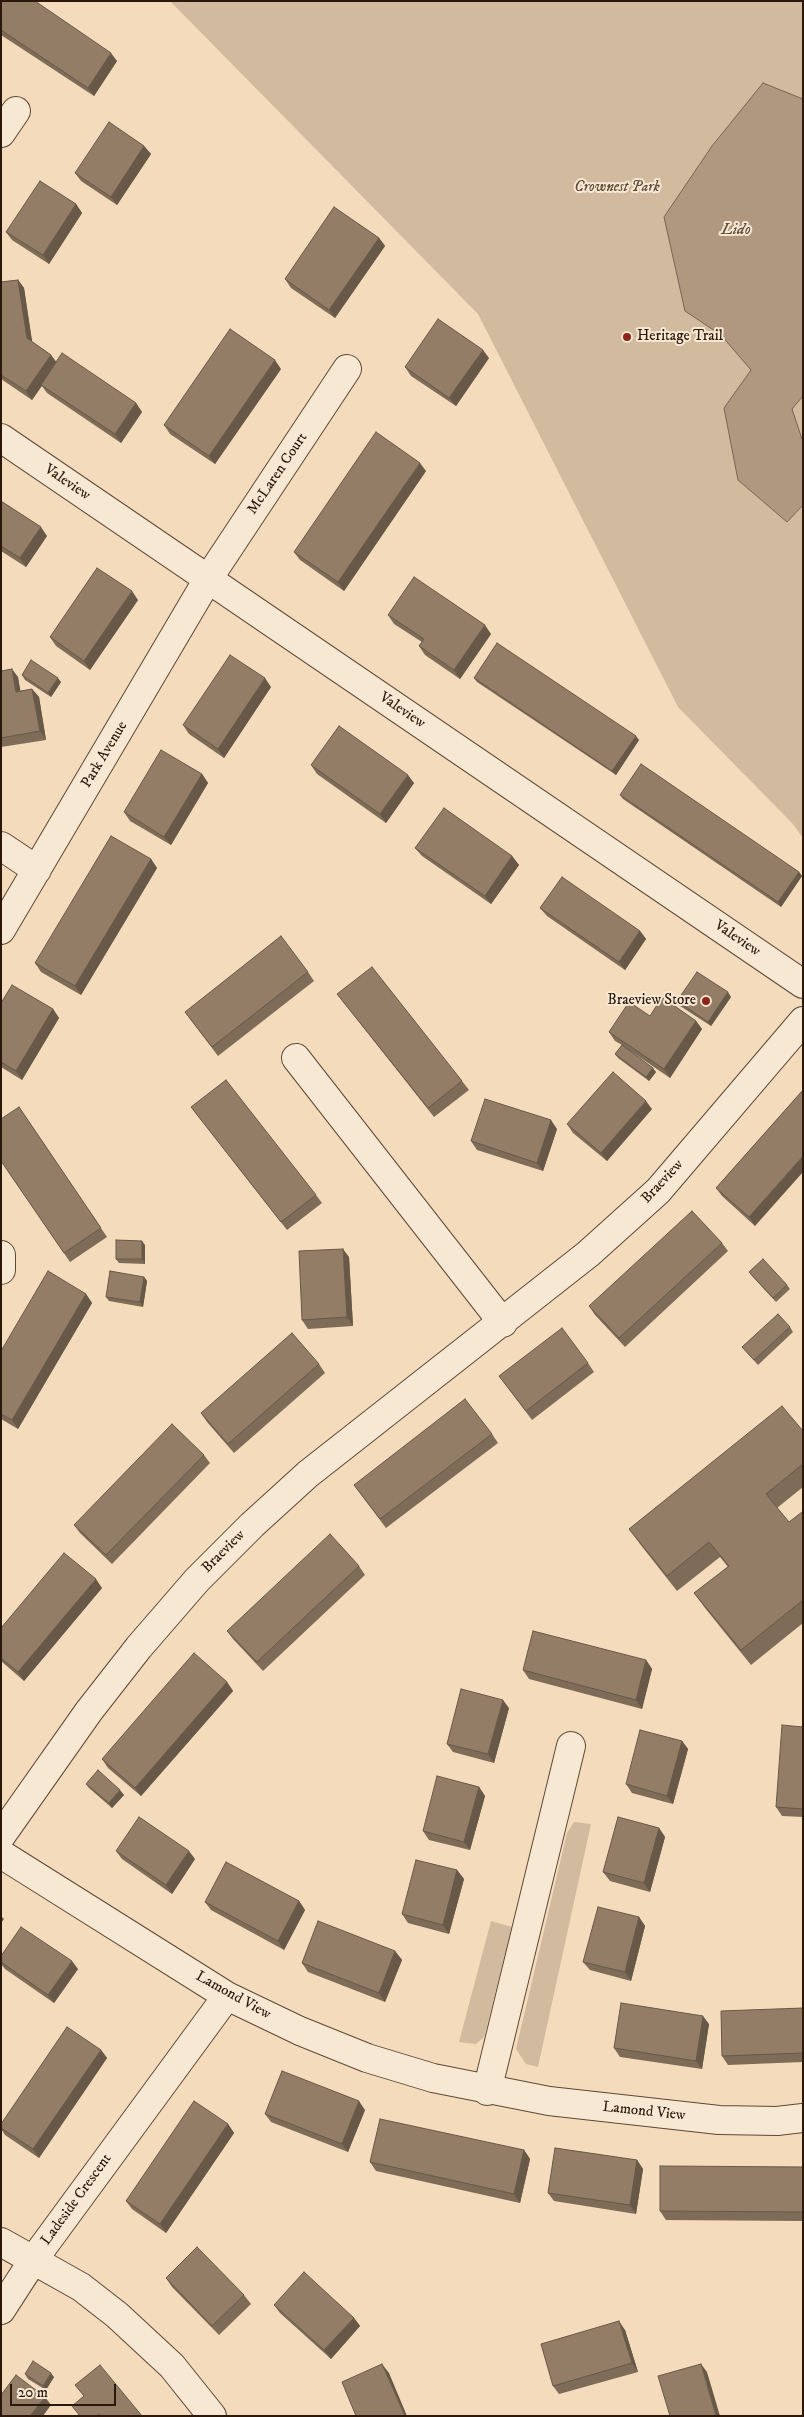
<!DOCTYPE html>
<style>
body{margin:0}
#map{position:relative;width:804px;height:2417px;overflow:hidden;background:#f3dbbb;font-family:"IM FELL DW Pica",serif}
canvas{display:block}
.frame{position:absolute;inset:0;border:2px solid #2c170b;pointer-events:none}
.scale{position:absolute;left:10px;top:2384px;width:106px;height:22px;box-sizing:border-box;border:2px solid #2c170b;border-top:0;padding-left:6px;font-size:15px;line-height:18px;white-space:nowrap;color:#2c170b;-webkit-text-stroke:4px #f7e8d3;paint-order:stroke}
</style>
<div id="map">
<canvas width="804" height="2417"></canvas>
<div class="frame"></div>
<div class="scale">20 m</div>
</div>
<script>
const g = document.querySelector('canvas').getContext('2d');
g.lineJoin = 'round';
function fill(path, color) { g.fillStyle = color; g.fill(path, 'evenodd'); }
const toPath = rows => new Path2D(rows.map(r => 'M' + r).join(''));
function strokePath(path, color, width, dash) { g.strokeStyle = color; g.lineWidth = width; g.lineCap = dash ? 'butt' : 'round'; g.setLineDash(dash || []); g.stroke(path); }
function label(font, color, halo, rows, align = 'center') {
  g.font = font + ' "IM FELL DW Pica",serif'; g.lineWidth = 4; g.setLineDash([]); g.textBaseline = 'middle'; g.strokeStyle = halo; g.fillStyle = color; for (const [text, x, y, turn = 0] of rows) {
    g.save(); g.translate(x, y); g.rotate((+turn || 0) * Math.PI / 180); g.textAlign = isNaN(turn) ? turn : align; if (halo) g.strokeText(text, 0, 0); g.fillText(text, 0, 0); g.restore();
  }
}
const green = toPath([
 [170,1,803,1,803,838,793,824,678,707,478,314],
 [574,1822,591,1824,538,2067,526,2064,516,2049,567,1833],
 [491,1921,512,1927,484,2037,476,2044,459,2042]
]);
const water = toPath([
 [763,83,803,99,803,396,792,409,803,442,803,505,787,522,738,480,724,408,751,370,721,335,685,311,664,217,712,146,763,83]
]);
const minor = toPath([
 [1,133,16,111],
 [1,438,803,984],
 [1,846,37,870],
 [1,930,208,579,347,369],
 [296,1058,503,1323],
 [1,1255,1,1270],
 [1,1836,89,1711,139,1647,197,1580,252,1525,308,1474,588,1254,658,1191,803,1021],
 [1,1854,227,1996,300,2031,367,2058,433,2078,549,2101,719,2120,777,2121,803,2118],
 [487,2091,571,1746],
 [1,2242,81,2287,117,2315,172,2366,212,2416],
 [1,2310,34,2259,227,1996]
]);
const wall = toPath([
 [1,3,117,61,94,96,1,35],
 [144,146,151,154,117,205,81,181,75,173],
 [76,204,82,213,49,264,12,240,6,232],
 [379,238,385,246,335,318,291,288,285,279],
 [18,280,24,288,32,342,51,355,56,362,136,403,142,412,121,443,47,393,42,386,32,400,1,379,1,282],
 [489,358,456,406,411,376,405,367],
 [281,369,215,464,170,434,164,425],
 [426,471,344,591,300,560,294,552],
 [1,501,47,536,26,567,1,551],
 [138,600,90,670,56,646,50,637],
 [388,615,491,634,460,679,425,655,419,646,422,642,394,624],
 [1,671,18,677,20,691,32,689,39,697,46,740,1,747],
 [22,675,61,682,51,697,25,680],
 [474,678,639,740,616,775,477,682],
 [271,687,224,758,189,734,183,725],
 [311,765,414,783,386,823,317,774],
 [202,774,208,783,171,845,130,821,124,812],
 [620,795,799,872,802,876,781,907,623,799],
 [415,848,512,856,519,865,491,904,422,856],
 [151,859,157,868,81,995,41,972,35,963],
 [540,908,640,931,646,939,625,970,547,916],
 [308,972,314,981,218,1056,185,1012],
 [337,994,462,1081,469,1090,434,1117],
 [731,997,711,1026,680,1006,677,1001],
 [1,1003,53,1009,59,1018,22,1080,1,1067],
 [650,1016,696,1021,702,1029,670,1078,629,1050,656,1072,649,1081,618,1058,615,1054,622,1045,615,1041,609,1032],
 [803,1090,755,1226,722,1196,716,1188],
 [19,1107,107,1237,70,1262,1,1161],
 [191,1107,316,1195,322,1203,287,1230],
 [652,1109,607,1161,573,1133,567,1124],
 [557,1129,543,1171,477,1150,471,1141],
 [722,1243,728,1251,625,1347,595,1315,589,1306],
 [145,1245,145,1264,119,1263,116,1259],
 [349,1257,353,1326,308,1329,302,1320],
 [749,1272,787,1285,790,1289,776,1302,752,1276],
 [144,1277,147,1281,143,1307,109,1301,106,1297],
 [86,1294,92,1303,18,1429,1,1419,1,1351],
 [790,1327,793,1332,758,1365,742,1347],
 [588,1363,594,1372,532,1420,499,1376],
 [319,1364,325,1373,234,1453,207,1422,201,1413],
 [803,1431,803,1487,777,1508,789,1522,803,1512,803,1623,751,1665,705,1608,694,1593,728,1567,720,1557,677,1591,640,1544,629,1529],
 [492,1434,498,1443,386,1528,354,1485],
 [204,1455,210,1463,112,1564,80,1533,74,1525],
 [359,1566,365,1575,263,1671,233,1639,227,1631],
 [102,1588,24,1681,1,1661,1,1628],
 [646,1660,652,1669,642,1709,529,1679,523,1670],
 [227,1682,233,1691,141,1796,108,1768,102,1759],
 [509,1708,494,1763,453,1752,447,1744],
 [803,1727,803,1817,782,1816,776,1807],
 [682,1741,688,1749,673,1804,632,1793,626,1784],
 [86,1784,124,1795,112,1808,89,1788],
 [479,1787,485,1796,470,1850,429,1840,423,1831],
 [659,1828,665,1837,650,1892,610,1881,603,1872],
 [116,1851,195,1859,172,1894,122,1859],
 [457,1870,464,1879,449,1934,408,1923,402,1914],
 [299,1901,305,1910,284,1950,211,1910,205,1902],
 [639,1917,645,1926,631,1981,590,1970,583,1962],
 [395,1951,402,1960,385,2002,308,1972,302,1963],
 [1,1956,78,1969,54,2003,5,1969,1,1964],
 [803,2008,803,2062,728,2065,722,2056],
 [709,2024,702,2069,620,2057,614,2048],
 [101,2050,107,2058,39,2158,5,2135,1,2129,1,2124],
 [365,2110,348,2152,271,2122,265,2114],
 [228,2124,234,2133,166,2233,132,2209,126,2201],
 [524,2150,530,2159,520,2203,376,2171,370,2162],
 [637,2160,643,2169,636,2214,554,2201,548,2193],
 [803,2167,803,2221,666,2220,660,2211],
 [166,2278,244,2295,251,2304,219,2335,172,2287],
 [274,2305,354,2318,360,2326,331,2359,280,2313],
 [625,2330,638,2372,559,2394,553,2386],
 [25,2374,54,2377,46,2390,28,2379]
]);
const shadedWall = toPath([
 [111,53,117,61,94,96,88,88],
 [144,146,151,154,117,205,111,197],
 [76,204,82,213,49,264,43,255],
 [379,238,385,246,335,318,329,310],
 [18,280,24,288,33,347,27,338],
 [483,350,489,358,456,406,449,398],
 [51,355,57,363,32,400,26,391],
 [275,360,281,369,215,464,209,456],
 [136,403,142,412,121,443,115,434],
 [420,463,426,471,344,591,338,582],
 [41,527,47,536,26,567,20,558],
 [132,591,138,600,90,670,84,661],
 [485,625,491,634,460,679,454,670],
 [12,669,18,677,22,700,16,692],
 [58,678,61,682,51,697,48,693],
 [265,678,271,687,224,758,218,749],
 [32,689,39,697,46,740,40,731],
 [636,736,639,740,616,775,612,771],
 [202,774,208,783,171,845,164,837],
 [408,775,414,783,386,823,380,814],
 [512,856,519,865,491,904,485,896],
 [151,859,157,868,81,995,75,986],
 [799,872,802,876,781,907,778,902],
 [640,931,646,939,625,970,619,962],
 [728,992,731,997,711,1026,708,1022],
 [53,1009,59,1018,22,1080,16,1071],
 [696,1021,702,1029,670,1078,664,1069],
 [653,1068,656,1072,649,1081,646,1077],
 [646,1101,652,1109,607,1161,601,1153],
 [551,1120,557,1129,543,1171,537,1163],
 [803,1156,803,1172,755,1226,749,1217],
 [142,1241,145,1245,145,1264,142,1259],
 [343,1249,349,1257,353,1326,347,1317],
 [144,1277,147,1281,143,1307,140,1302],
 [86,1294,92,1303,18,1429,12,1420],
 [96,1579,102,1588,24,1681,18,1672],
 [646,1660,652,1669,642,1709,636,1700],
 [227,1682,233,1691,141,1796,135,1788],
 [503,1700,509,1708,494,1763,488,1754],
 [682,1741,688,1749,673,1804,667,1796],
 [479,1787,485,1796,470,1850,464,1842],
 [120,1790,124,1795,112,1808,109,1803],
 [659,1828,665,1837,650,1892,644,1883],
 [189,1851,195,1859,172,1894,166,1885],
 [457,1870,464,1879,449,1934,443,1925],
 [299,1901,305,1910,284,1950,278,1941],
 [1,1916,4,1919,1,1923],
 [639,1917,645,1926,631,1981,625,1972],
 [395,1951,402,1960,385,2002,379,1993],
 [72,1961,78,1969,54,2003,48,1995],
 [703,2016,709,2024,702,2069,696,2061],
 [101,2050,107,2058,39,2158,33,2149],
 [359,2101,365,2110,348,2152,342,2144],
 [228,2124,234,2133,166,2233,160,2224],
 [524,2150,530,2159,520,2203,514,2194],
 [637,2160,643,2169,636,2214,630,2205],
 [354,2318,360,2326,331,2359,324,2350],
 [619,2321,625,2330,638,2372,632,2363],
 [382,2364,389,2373,407,2416,405,2416],
 [701,2364,707,2372,720,2416,716,2416],
 [51,2373,54,2377,46,2390,43,2386],
 [45,2397,51,2405,43,2416,30,2416]
]);
const building = toPath([
 [3,1,35,1,111,53,88,88,1,30,1,3,3,1],
 [109,122,144,146,111,197,75,173,109,122],
 [40,181,76,204,43,255,6,232,40,181],
 [334,207,379,238,329,310,285,279,334,207],
 [18,280,27,338,51,355,26,391,1,375,1,282,18,280],
 [438,319,483,350,449,398,405,367,438,319],
 [230,329,275,360,209,456,164,425,230,329],
 [62,353,136,403,115,434,41,385,62,353],
 [376,432,420,463,338,582,294,552,376,432],
 [1,501,41,527,20,558,1,546,1,501],
 [97,568,132,591,84,661,50,637,97,568],
 [414,577,485,625,454,670,419,646,424,639,388,615,414,577],
 [497,643,636,736,612,771,474,678,497,643],
 [230,655,265,678,218,749,183,725,230,655],
 [31,660,58,678,48,693,22,675,31,660],
 [12,669,16,692,32,689,40,731,1,738,1,671,12,669],
 [339,726,408,775,380,814,311,765,339,726],
 [161,750,202,774,164,837,124,812,161,750],
 [641,764,799,872,778,902,620,795,641,764],
 [444,808,512,856,485,896,415,848,444,808],
 [111,836,151,859,75,986,35,963,111,836],
 [562,877,640,931,619,962,540,908,562,877],
 [281,936,308,972,212,1047,185,1012,281,936],
 [372,967,462,1081,428,1108,337,994,372,967],
 [697,972,728,992,708,1022,677,1001,697,972],
 [12,985,53,1009,16,1071,1,1062,1,1003,12,985],
 [662,997,696,1021,664,1069,609,1032,629,1002,650,1016,662,997],
 [622,1045,653,1068,646,1077,615,1054,622,1045],
 [613,1072,646,1101,601,1153,567,1124,613,1072],
 [226,1080,316,1195,281,1222,191,1107,226,1080],
 [803,1090,803,1156,749,1217,716,1188,803,1090],
 [485,1099,551,1120,537,1163,471,1141,485,1099],
 [19,1107,101,1228,64,1253,1,1161,1,1119,19,1107],
 [692,1211,722,1243,619,1338,589,1306,692,1211],
 [116,1240,142,1241,142,1259,116,1259,116,1240],
 [343,1249,347,1317,302,1320,299,1251,343,1249],
 [763,1259,787,1285,773,1298,749,1272,763,1259],
 [48,1271,86,1294,12,1420,1,1414,1,1351,48,1271],
 [110,1271,144,1277,140,1302,106,1297,110,1271],
 [778,1314,790,1327,754,1360,742,1347,778,1314],
 [562,1328,588,1363,526,1411,499,1376,562,1328],
 [292,1333,319,1364,228,1444,201,1413,292,1333],
 [465,1399,492,1434,380,1519,354,1485,465,1399],
 [782,1406,803,1431,803,1464,766,1494,789,1522,802,1512,803,1512,803,1600,741,1650,694,1593,729,1566,709,1542,667,1576,629,1529,782,1406],
 [172,1424,204,1455,106,1555,74,1525,172,1424],
 [330,1534,359,1566,257,1662,227,1631,330,1534],
 [64,1553,96,1579,18,1672,1,1658,1,1628,64,1553],
 [533,1631,646,1660,636,1700,523,1670,533,1631],
 [194,1653,227,1682,135,1788,102,1759,194,1653],
 [461,1689,503,1700,488,1754,447,1744,461,1689],
 [782,1725,803,1727,803,1809,776,1807,782,1725],
 [640,1730,682,1741,667,1796,626,1784,640,1730],
 [98,1770,120,1790,109,1803,86,1784,98,1770],
 [437,1776,479,1787,464,1842,423,1831,437,1776],
 [139,1817,189,1851,166,1885,116,1851,139,1817],
 [618,1817,659,1828,644,1883,603,1872,618,1817],
 [416,1860,457,1870,443,1925,402,1914,416,1860],
 [226,1862,299,1901,278,1941,205,1902,226,1862],
 [598,1907,639,1917,625,1972,583,1962,598,1907],
 [318,1921,395,1951,379,1993,302,1963,318,1921],
 [21,1927,72,1961,48,1995,1,1962,1,1956,21,1927],
 [621,2003,703,2016,696,2061,614,2048,621,2003],
 [803,2008,803,2053,722,2056,721,2011,803,2008],
 [67,2027,101,2050,33,2149,1,2128,1,2124,67,2027],
 [282,2071,359,2101,342,2144,265,2114,282,2071],
 [194,2101,228,2124,160,2224,126,2201,194,2101],
 [380,2119,524,2150,514,2194,370,2162,380,2119],
 [555,2148,637,2160,630,2205,548,2193,555,2148],
 [660,2166,803,2167,803,2212,660,2211,660,2166],
 [197,2247,244,2295,212,2326,166,2278,197,2247],
 [304,2272,354,2318,324,2350,274,2305,304,2272],
 [619,2321,632,2363,553,2386,541,2344,619,2321],
 [33,2361,51,2373,43,2386,25,2374,33,2361],
 [382,2364,405,2416,356,2416,342,2382,382,2364],
 [701,2364,716,2416,670,2416,658,2376,701,2364],
 [100,2365,142,2416,100,2416,99,2414,97,2416,80,2416,72,2406,84,2396,75,2385,100,2365],
 [16,2375,45,2397,30,2416,1,2416,1,2395,16,2375]
]);
const markers = [
 [627,337,5,"#8f2418"],
 [706,1001,5,"#8f2418"]
];
const parkNames = [
 ["Crownest Park",617,188]
];
const poiNames = [
 ["Heritage Trail",637,337],
 ["Braeview Store",696,1001,"right"]
];
const streetNames = [
 ["McLaren Court",278,474,-56],
 ["Valeview",67,483,34],
 ["Valeview",402,711,34],
 ["Park Avenue",105,755,-59],
 ["Valeview",737,939,34],
 ["Braeview",663,1182,-47],
 ["Braeview",224,1552,-45],
 ["Lamond View",233,1996,29],
 ["Lamond View",644,2112,6],
 ["Ladeside Crescent",77,2200,-54]
];
const waterNames = [
 ["Lido",736,231]
];
fill(green, '#d1ba9d');
fill(water, '#af987f');
strokePath(water, '#7b6451', 1);
strokePath(minor, '#5e4837', 30);
strokePath(minor, '#f7e8d3', 28);
fill(wall, '#7e6c59');
fill(shadedWall, '#675848');
fill(building, '#937d67');
strokePath(building, '#675848', 1);
for (const [x, y, r, color] of markers) { const dot = new Path2D(); dot.arc(x, y, r, 0, 2 * Math.PI); g.fillStyle = color; g.fill(dot); strokePath(dot, '#f7e8d3', 2); }
label('italic 15px', '#5e4837', '#f7e8d3', parkNames);
label('15px', '#2c170b', '#f7e8d3', poiNames, 'left');
label('15px', '#2c170b', '#f7e8d3', streetNames);
label('italic 16px', '#604b39', '#f7e8d3', waterNames);
</script>
